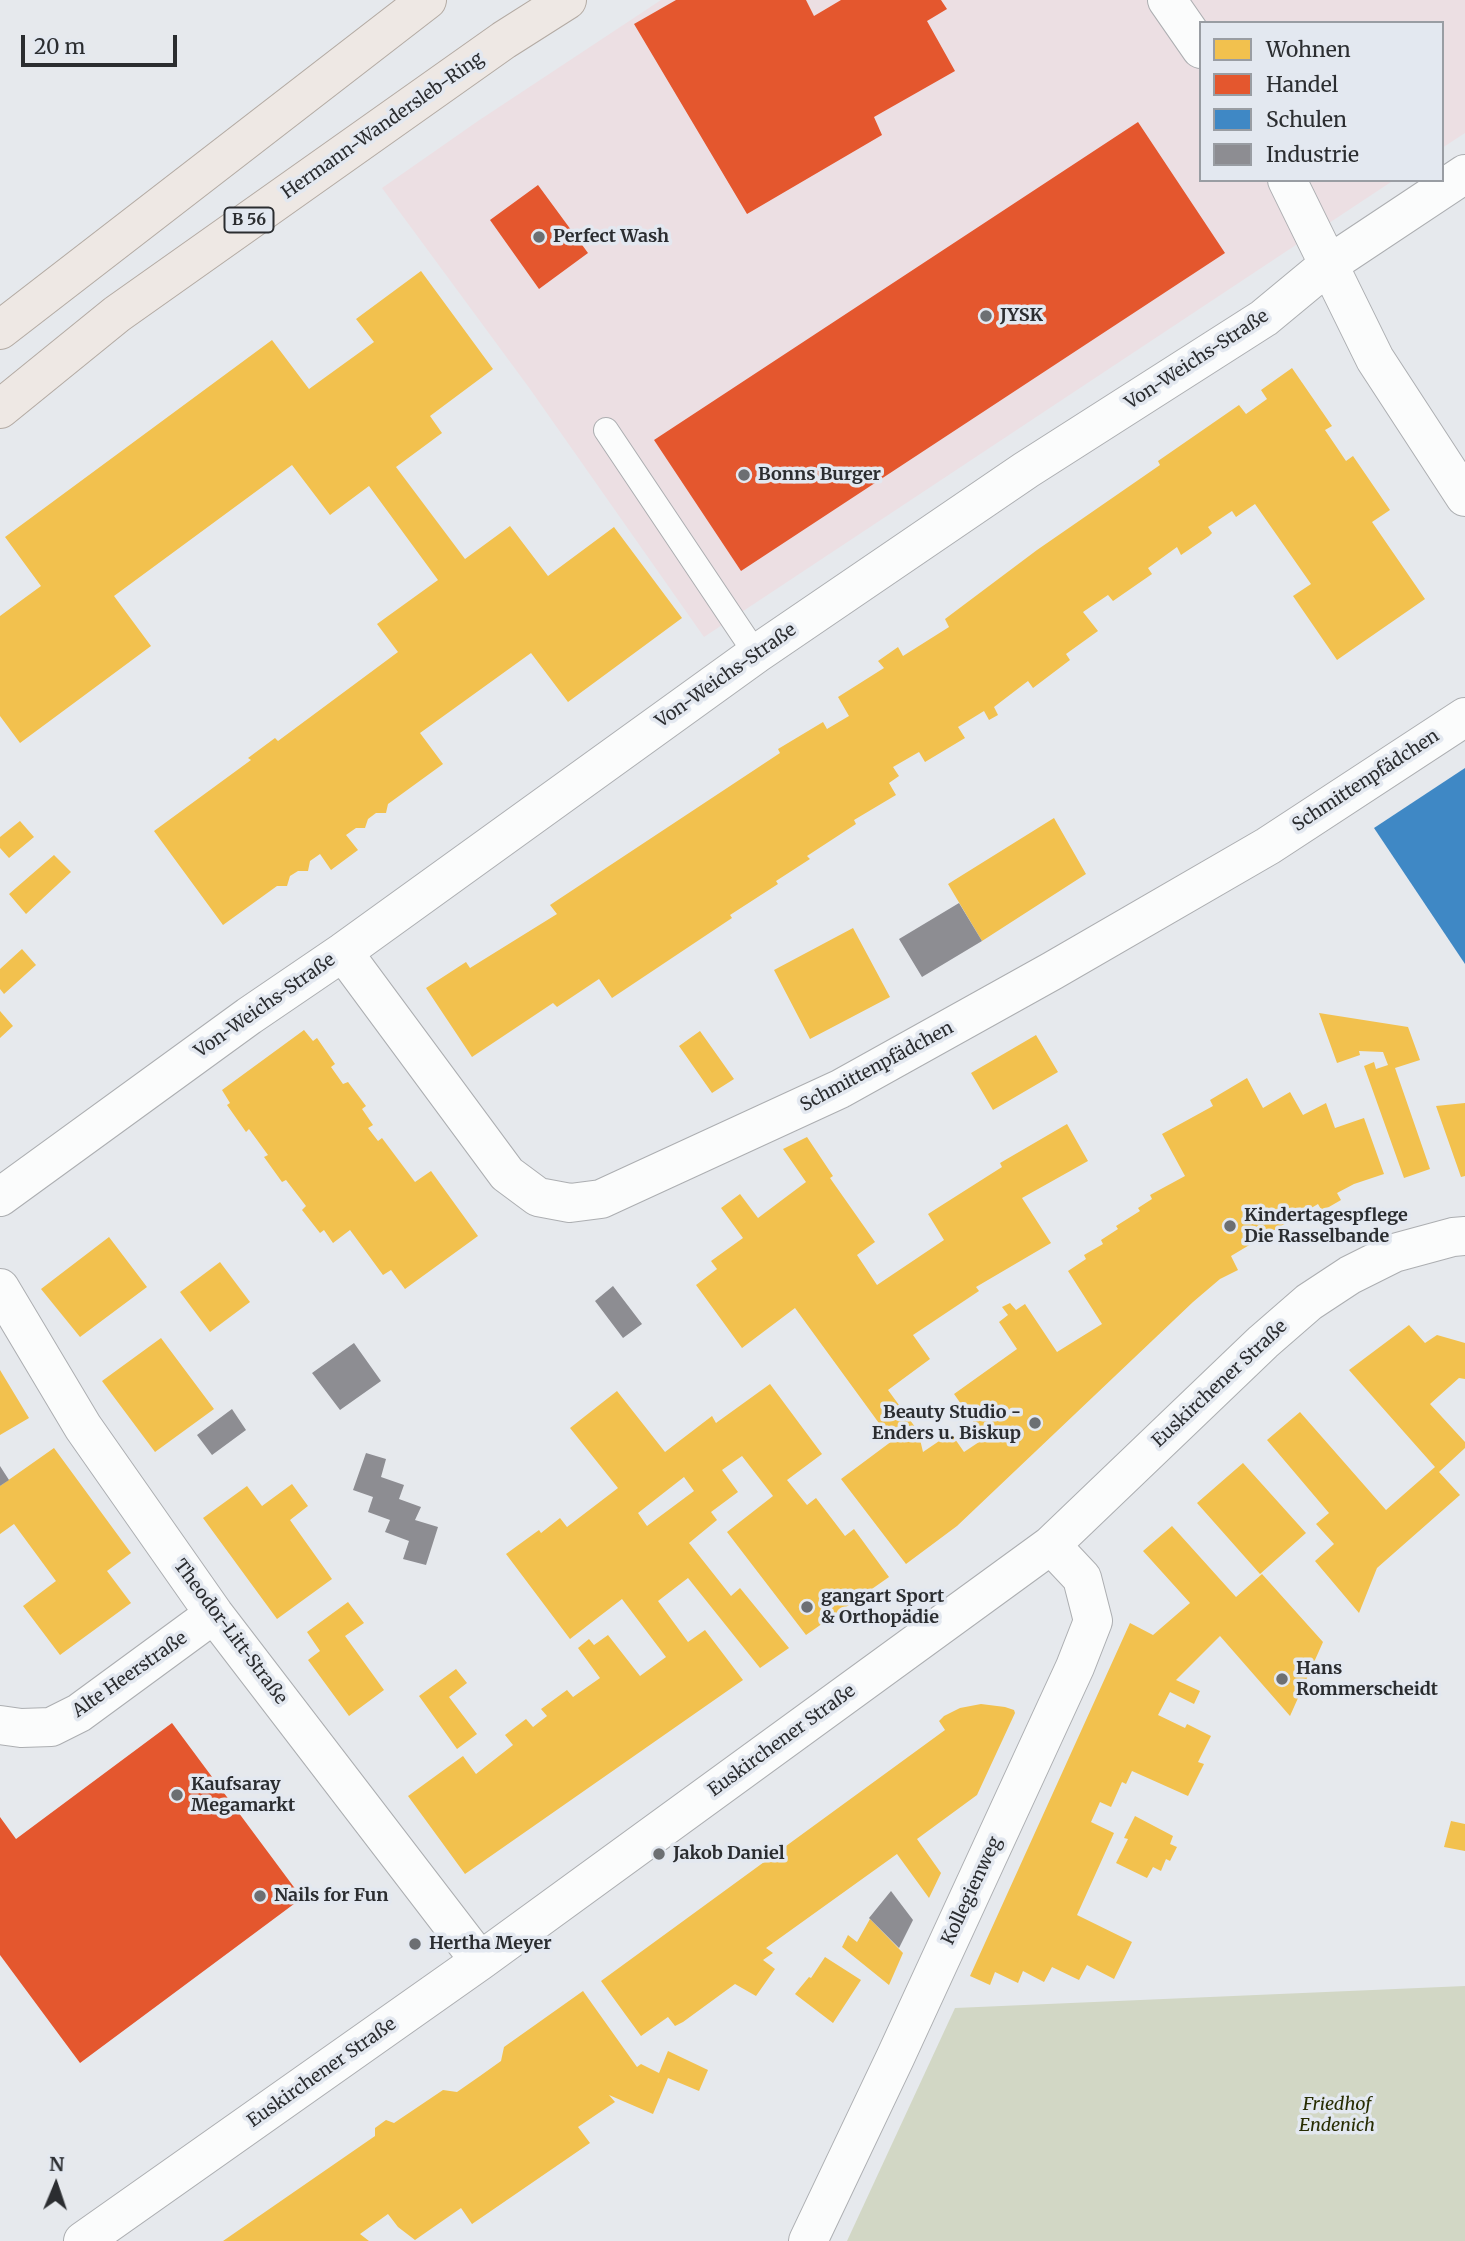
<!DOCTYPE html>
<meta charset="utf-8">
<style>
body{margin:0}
#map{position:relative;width:1465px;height:2241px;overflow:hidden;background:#e6e9ed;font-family:Merriweather,serif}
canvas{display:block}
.legend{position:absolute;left:1199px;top:21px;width:245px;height:161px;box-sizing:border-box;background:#e3e8f0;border:2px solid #999da3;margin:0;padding:9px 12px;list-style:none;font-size:21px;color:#2b2d30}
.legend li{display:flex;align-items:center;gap:14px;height:35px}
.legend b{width:35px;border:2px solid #999da3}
.north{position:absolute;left:21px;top:2150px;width:70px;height:70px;-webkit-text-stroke:5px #e3e8f0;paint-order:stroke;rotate:2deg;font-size:19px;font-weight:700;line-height:28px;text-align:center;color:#2b2d30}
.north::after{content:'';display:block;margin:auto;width:24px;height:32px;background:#2b2d30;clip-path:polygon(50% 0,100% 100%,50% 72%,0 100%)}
.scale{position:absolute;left:21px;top:35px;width:156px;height:32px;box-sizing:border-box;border:4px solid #2b2d30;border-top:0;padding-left:9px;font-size:21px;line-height:24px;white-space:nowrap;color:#2b2d30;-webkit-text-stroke:5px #e3e8f0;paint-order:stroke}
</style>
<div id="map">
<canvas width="1465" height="2241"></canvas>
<ul class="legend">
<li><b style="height:19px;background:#f2c14e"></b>Wohnen</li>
<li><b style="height:19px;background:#e4572e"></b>Handel</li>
<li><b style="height:19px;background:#3f88c5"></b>Schulen</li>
<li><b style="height:19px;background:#8d8d92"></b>Industrie</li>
</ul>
<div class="north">N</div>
<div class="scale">20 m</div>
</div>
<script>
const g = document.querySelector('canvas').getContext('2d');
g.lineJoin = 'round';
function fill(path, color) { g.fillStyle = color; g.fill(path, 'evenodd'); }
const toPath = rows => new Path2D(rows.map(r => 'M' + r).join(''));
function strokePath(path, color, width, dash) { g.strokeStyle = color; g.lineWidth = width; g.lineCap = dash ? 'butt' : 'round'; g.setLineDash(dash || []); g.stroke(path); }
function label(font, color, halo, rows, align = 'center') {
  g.font = font + ' Merriweather,serif'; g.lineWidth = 7; g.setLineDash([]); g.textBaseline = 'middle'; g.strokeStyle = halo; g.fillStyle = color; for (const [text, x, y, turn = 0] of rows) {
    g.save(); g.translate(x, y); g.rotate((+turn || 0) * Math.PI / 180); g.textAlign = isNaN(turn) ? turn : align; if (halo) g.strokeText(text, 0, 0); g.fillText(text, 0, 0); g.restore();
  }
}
const commercial = toPath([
 [661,0,1465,0,1465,133,1442,148,1442,23,1201,23,1201,180,1394,180,704,637,530,389,382,188,478,121]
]);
const green = toPath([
 [1465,1986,1465,2241,847,2241,955,2008]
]);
const homes = toPath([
 [421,271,493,369,430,416,442,433,396,467,465,559,510,526,548,576,614,527,682,618,568,702,531,653,420,733,443,764,388,804,386,813,376,813,368,819,365,828,356,828,346,835,358,850,331,870,320,854,310,861,308,871,298,871,290,876,287,886,277,886,223,925,154,831,251,760,248,758,275,738,278,741,398,652,377,624,438,580,369,486,330,515,292,465,114,596,151,646,20,743,0,716,0,616,41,586,5,537,272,340,309,389,374,342,356,319],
 [1292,368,1332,426,1325,430,1346,461,1353,456,1390,510,1372,522,1425,599,1337,660,1293,596,1311,584,1255,504,1236,517,1232,511,1208,527,1212,533,1209,536,1181,555,1177,547,1148,568,1152,574,1113,601,1108,595,1083,612,1098,631,1066,654,1070,660,1033,688,1028,681,994,707,998,715,989,720,984,711,958,727,965,738,925,762,919,752,893,767,899,776,889,783,896,795,854,820,856,824,807,856,810,859,776,881,778,884,730,915,732,918,612,998,599,979,557,1007,553,1003,472,1057,426,988,466,962,470,968,557,914,550,905,780,753,778,749,823,722,827,729,849,716,838,697,884,668,878,661,898,647,903,656,949,627,945,619,1037,550,1160,465,1158,461,1239,405,1246,414,1267,399,1261,390],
 [1054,818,1086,874,982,941,948,884],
 [20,821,34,837,9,858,0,848,0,837],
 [54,855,71,872,26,914,9,894],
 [853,928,890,997,810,1039,774,970],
 [22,949,36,965,4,994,0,989,0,969],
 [0,1011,13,1026,0,1038],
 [1319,1013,1408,1027,1420,1060,1395,1068,1430,1169,1404,1178,1364,1066,1374,1062,1376,1069,1388,1065,1383,1052,1359,1051,1360,1055,1337,1063],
 [304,1030,313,1041,317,1038,335,1064,331,1067,343,1084,348,1082,366,1106,362,1109,373,1125,368,1128,378,1141,382,1138,415,1182,431,1171,478,1236,405,1289,391,1270,383,1275,350,1230,333,1243,324,1230,320,1233,302,1210,306,1206,286,1180,282,1182,264,1157,268,1155,249,1129,246,1132,227,1105,230,1103,222,1090],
 [700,1031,734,1079,712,1093,679,1046],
 [1036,1035,1058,1072,993,1110,971,1073],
 [1247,1078,1263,1108,1290,1092,1303,1115,1326,1103,1335,1128,1364,1118,1384,1174,1354,1184,1337,1193,1341,1200,1322,1211,1318,1204,1231,1256,1238,1270,1220,1279,1193,1302,957,1526,906,1564,841,1479,892,1441,795,1308,742,1348,696,1285,717,1269,711,1261,743,1238,721,1208,740,1194,758,1218,806,1182,783,1149,807,1137,833,1176,830,1178,875,1242,857,1255,877,1285,944,1240,928,1214,1002,1167,1000,1163,1067,1124,1088,1161,1022,1198,1051,1243,976,1287,979,1291,913,1335,930,1359,888,1390,918,1431,923,1452,951,1433,964,1452,985,1438,954,1394,1017,1349,999,1322,1008,1315,1002,1307,1010,1303,1016,1310,1025,1304,1057,1352,1102,1324,1068,1271,1086,1259,1084,1255,1103,1244,1101,1240,1118,1229,1116,1226,1140,1211,1138,1208,1152,1199,1150,1195,1185,1176,1162,1134,1213,1106,1210,1100],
 [1465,1103,1465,1176,1461,1177,1436,1106],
 [109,1237,147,1287,80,1337,41,1289],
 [220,1262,250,1302,210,1332,180,1292],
 [1409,1325,1425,1343,1437,1335,1465,1343,1465,1379,1459,1378,1430,1404,1465,1442,1465,1448,1439,1472,1460,1495,1377,1568,1359,1613,1315,1561,1334,1544,1316,1524,1329,1513,1267,1440,1300,1412,1386,1510,1435,1467,1349,1370],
 [161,1338,214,1409,155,1452,102,1381],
 [0,1370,29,1418,0,1435],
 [770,1384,822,1454,787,1480,807,1505,816,1498,845,1536,854,1529,889,1577,806,1635,727,1532,773,1496,742,1456,722,1470,738,1492,711,1512,717,1520,689,1543,731,1596,740,1588,789,1648,760,1668,688,1578,658,1601,688,1642,705,1630,743,1680,465,1874,408,1796,463,1756,476,1774,513,1745,505,1735,526,1719,533,1727,547,1716,541,1709,567,1690,573,1697,600,1678,578,1648,589,1639,594,1645,608,1635,640,1676,666,1657,622,1599,570,1639,506,1554,539,1530,541,1533,560,1518,567,1527,618,1488,570,1428,617,1391,665,1452,712,1416,716,1423],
 [684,1477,694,1491,647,1526,638,1513],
 [54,1448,131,1553,107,1571,131,1603,60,1655,23,1606,56,1581,14,1524,0,1534,0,1486],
 [1243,1463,1306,1533,1260,1574,1197,1503],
 [292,1484,308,1506,290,1520,332,1579,277,1619,203,1518,247,1486,262,1506],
 [1172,1526,1236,1597,1262,1574,1323,1642,1290,1716,1220,1636,1176,1680,1200,1691,1194,1704,1170,1692,1158,1715,1185,1728,1187,1724,1211,1736,1198,1762,1204,1764,1188,1796,1132,1771,1126,1784,1122,1782,1111,1807,1100,1802,1091,1822,1114,1833,1077,1915,1132,1942,1114,1979,1087,1965,1079,1980,1052,1967,1044,1982,1023,1971,1018,1983,995,1972,990,1985,970,1976,1130,1623,1153,1635,1190,1603,1143,1551],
 [348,1602,364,1623,345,1636,384,1690,349,1716,308,1660,320,1651,307,1632],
 [456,1669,467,1683,449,1697,477,1734,457,1749,419,1696],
 [981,1704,1005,1707,1014,1710,1015,1713,977,1795,917,1839,941,1873,929,1898,897,1854,766,1948,773,1953,763,1960,775,1969,756,1996,735,1984,683,2022,675,2026,668,2017,641,2036,601,1981,945,1730,939,1721,944,1716,960,1708],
 [1135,1816,1173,1836,1170,1844,1177,1847,1170,1861,1166,1859,1161,1871,1153,1867,1147,1878,1116,1863,1128,1839,1124,1838],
 [1451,1821,1465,1824,1465,1851,1444,1847],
 [870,1919,903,1953,889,1985,842,1947,848,1935,857,1942],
 [825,1957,861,1980,833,2023,795,1994,809,1977,811,1978],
 [583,1991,637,2067,641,2064,659,2073,668,2051,708,2070,699,2091,668,2078,653,2114,609,2095,615,2102,578,2127,590,2143,472,2224,461,2208,415,2240,398,2227,388,2214,360,2234,369,2241,223,2241,375,2136,375,2128,386,2120,394,2123,443,2090,457,2092,480,2076,501,2061,504,2047]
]);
const shops = toPath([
 [676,0,806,0,814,16,841,0,941,0,947,9,927,21,955,71,874,117,882,135,747,214,634,24],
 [1138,122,1225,253,741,571,654,440],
 [538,185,588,253,539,289,490,220],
 [172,1723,302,1898,80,2063,0,1955,0,1817,16,1839]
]);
const schools = toPath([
 [1465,768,1465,964,1374,828]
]);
const industry = toPath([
 [959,903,982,941,922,977,899,939],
 [613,1286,642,1324,623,1338,595,1301],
 [354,1343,381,1381,340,1410,312,1373],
 [232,1409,246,1430,212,1455,197,1435],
 [366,1453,386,1459,381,1477,404,1485,399,1499,421,1507,415,1520,438,1527,426,1565,403,1559,409,1541,385,1532,390,1520,368,1512,373,1497,353,1490],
 [0,1466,9,1480,0,1486],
 [891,1891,913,1920,899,1948,869,1918]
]);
const lane = toPath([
 [606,430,756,654]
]);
const street = toPath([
 [1167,0,1201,49],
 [1287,180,1375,359,1465,497],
 [343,952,507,1174,538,1197,570,1203,601,1199,840,1089,1052,971,1268,846,1465,717],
 [0,1197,249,1016,343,952,756,654,1026,470,1264,318,1328,265,1465,174],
 [0,1288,83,1427,214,1614,480,1961],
 [0,1725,21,1728,51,1727,79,1713,214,1614],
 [83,2241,480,1961,1051,1545,1263,1342,1309,1302,1350,1275,1394,1253,1453,1237,1465,1236],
 [808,2241,895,2058,1075,1667,1093,1621,1082,1578,1051,1545]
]);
const primary = toPath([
 [0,330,427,0],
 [0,409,117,314,504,40,567,0]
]);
const markers = [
 [539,237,7,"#6c6f72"],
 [986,316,7,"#6c6f72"],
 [744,475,7,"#6c6f72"],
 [1230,1226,7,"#6c6f72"],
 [1035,1423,7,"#6c6f72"],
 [807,1607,7,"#6c6f72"],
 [1282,1679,7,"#6c6f72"],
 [177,1795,7,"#6c6f72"],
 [659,1854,7,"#6c6f72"],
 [260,1896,7,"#6c6f72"],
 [415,1944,7,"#6c6f72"]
];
const shields = [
 [249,220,49]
];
const shieldNames = [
 ["B 56",249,220]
];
const streetNames = [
 ["Hermann-Wandersleb-Ring",383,126,-35],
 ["Von-Weichs-Straße",1197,360,-33],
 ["Von-Weichs-Straße",726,676,-35],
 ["Schmittenpfädchen",1366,781,-33],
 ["Von-Weichs-Straße",265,1006,-35],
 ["Schmittenpfädchen",877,1067,-28],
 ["Euskirchener Straße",1220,1384,-43],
 ["Theodor-Litt-Straße",230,1632,53],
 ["Alte Heerstraße",130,1675,-35],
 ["Euskirchener Straße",782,1741,-36],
 ["Kollegienweg",972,1891,-65],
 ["Euskirchener Straße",322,2073,-35]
];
const poiNames = [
 ["Perfect Wash",553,237],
 ["JYSK",1000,316],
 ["Bonns Burger",758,475],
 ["Kindertagespflege",1244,1216],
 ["Die Rasselbande",1244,1237],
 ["Beauty Studio -",1021,1413,"right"],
 ["Enders u. Biskup",1021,1434,"right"],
 ["gangart Sport",821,1597],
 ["& Orthopädie",821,1618],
 ["Hans",1296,1669],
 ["Rommerscheidt",1296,1690],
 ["Kaufsaray",191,1785],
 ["Megamarkt",191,1806],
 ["Jakob Daniel",673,1854],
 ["Nails for Fun",274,1896],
 ["Hertha Meyer",429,1944]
];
const parkNames = [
 ["Friedhof",1337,2105],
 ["Endenich",1337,2126]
];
fill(commercial, '#ecdfe3');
fill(green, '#d2d7c5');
fill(homes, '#f2c14e');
fill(shops, '#e4572e');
fill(schools, '#3f88c5');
fill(industry, '#8d8d92');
strokePath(lane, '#acaeb1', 26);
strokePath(street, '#acaeb1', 40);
strokePath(primary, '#b3aaa3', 40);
strokePath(lane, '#fbfcfc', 24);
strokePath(street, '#fbfcfc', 38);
strokePath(primary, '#eee8e4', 38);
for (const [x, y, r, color] of markers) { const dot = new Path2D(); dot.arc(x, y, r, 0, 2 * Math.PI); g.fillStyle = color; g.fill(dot); strokePath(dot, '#e3e8f0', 2.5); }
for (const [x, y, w] of shields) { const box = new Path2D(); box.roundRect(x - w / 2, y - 12.5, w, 25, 5); g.fillStyle = '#e3e8f0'; g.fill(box); strokePath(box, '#2b2d30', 2); }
label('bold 16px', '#2b2d30', null, shieldNames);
label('18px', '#2b2d30', '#e3e8f0', streetNames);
label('bold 18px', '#2b2d30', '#e3e8f0', poiNames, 'left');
label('italic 18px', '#282d03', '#e3e8f0', parkNames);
</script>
